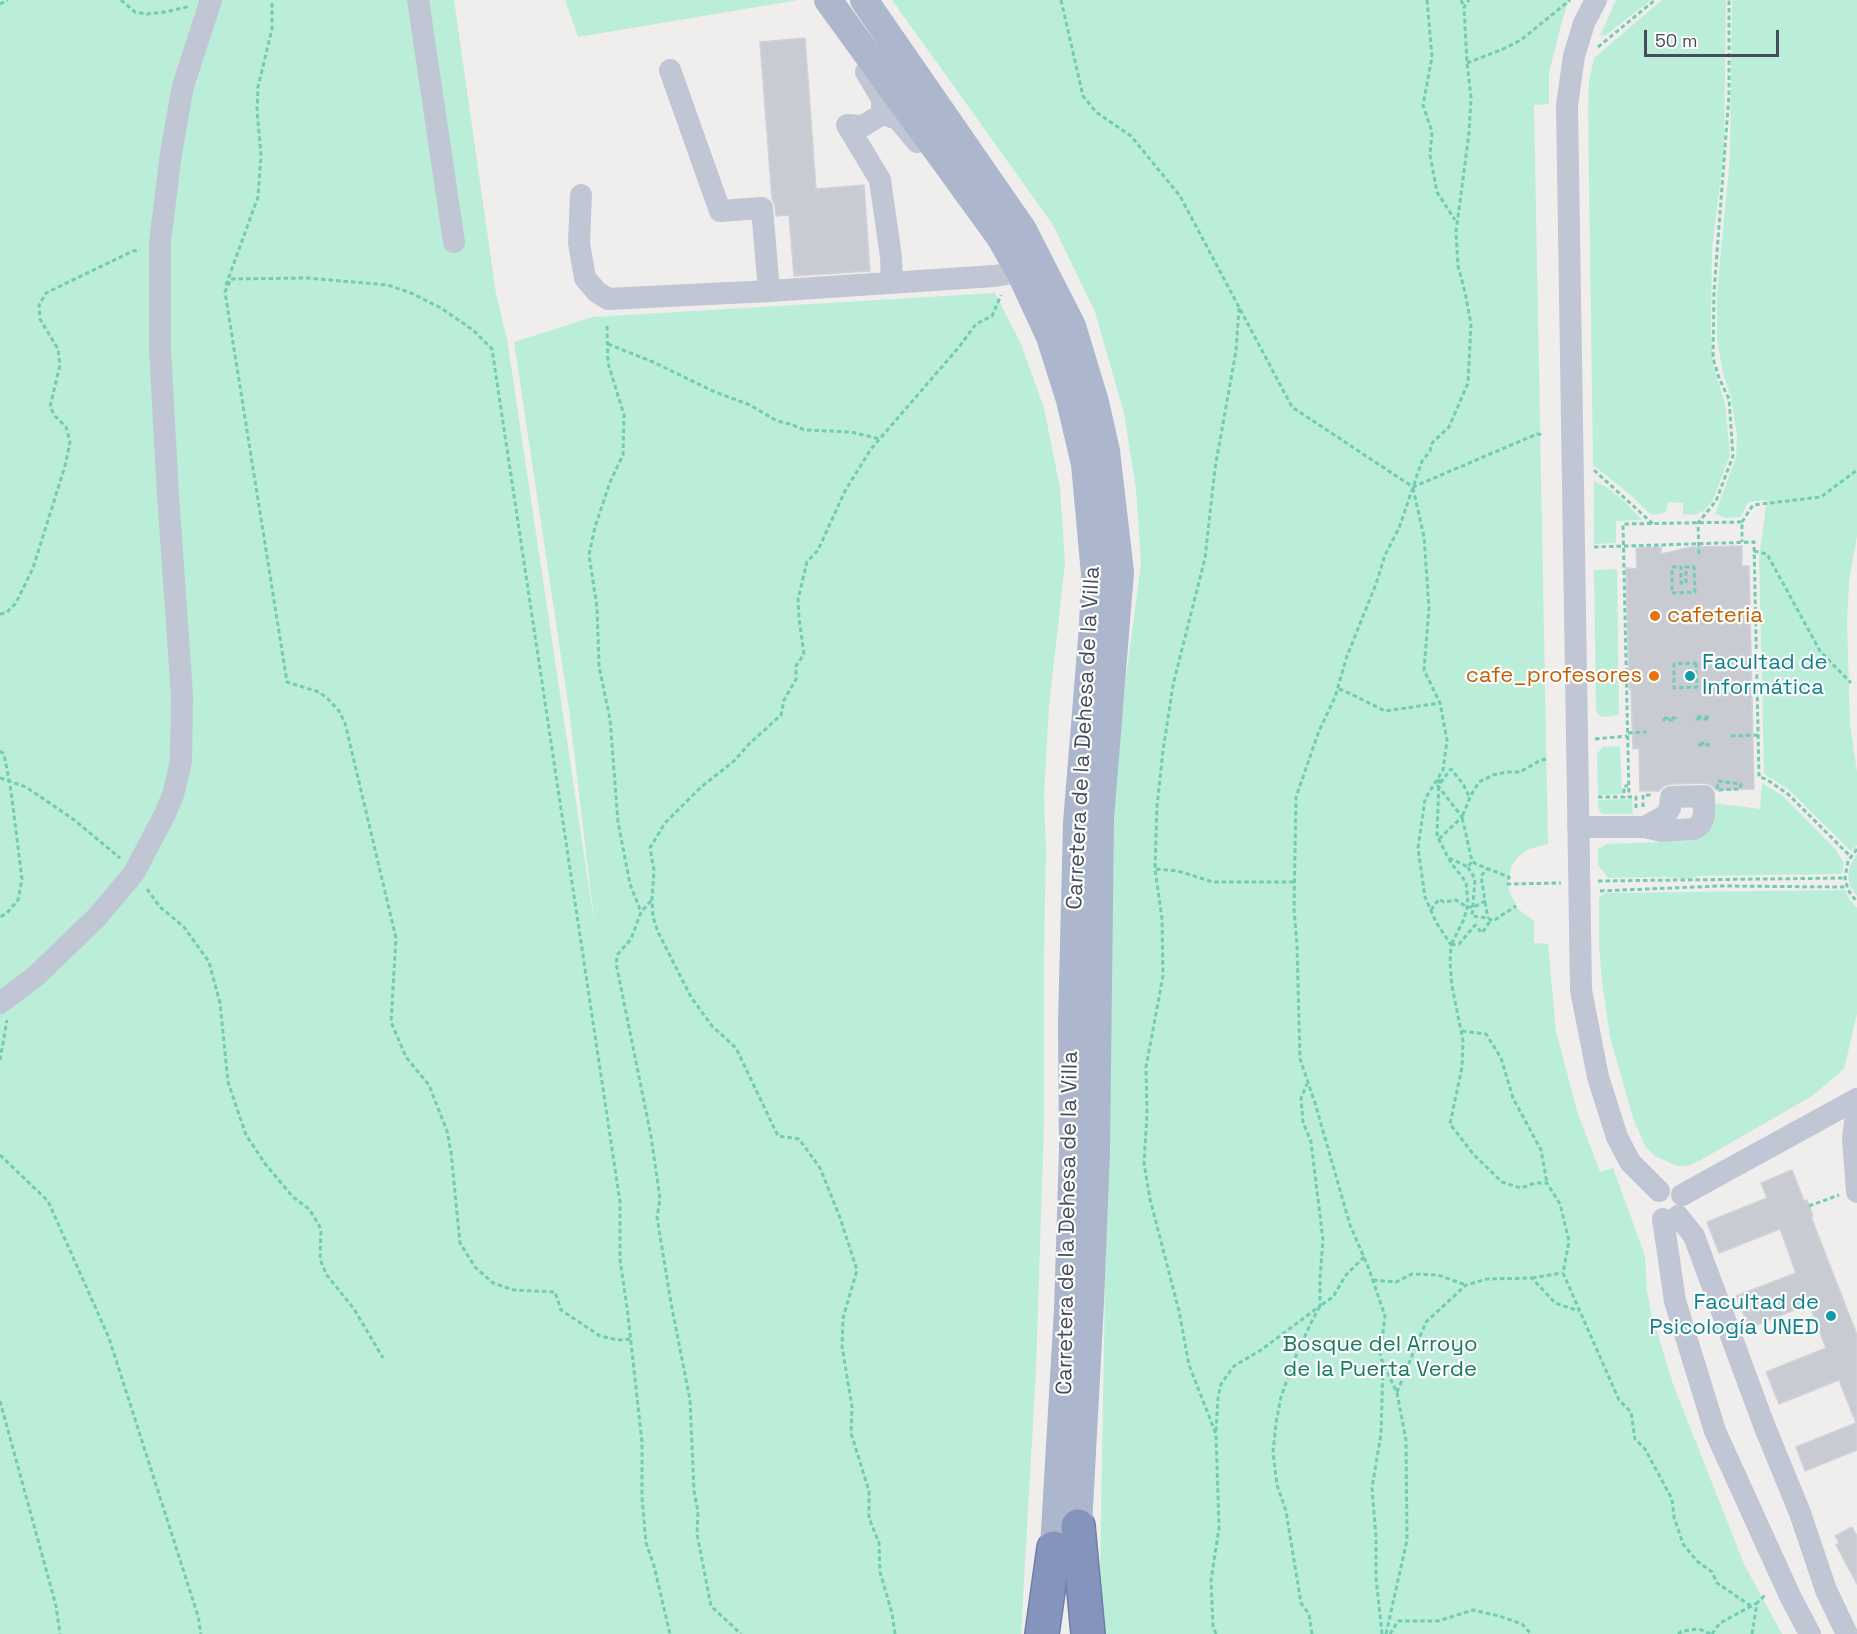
<!DOCTYPE html>
<meta charset="utf-8">
<style>
body{margin:0}
#map{position:relative;width:1857px;height:1634px;overflow:hidden;background:#f0eded;font-family:"Space Grotesk",sans-serif}
canvas{display:block}
.scale{position:absolute;left:1644px;top:30px;width:135px;height:27px;box-sizing:border-box;border:3px solid #454c5a;border-top:0;padding-left:8px;font-size:18px;line-height:21px;white-space:nowrap;color:#454c5a;-webkit-text-stroke:4px #fff;paint-order:stroke}
</style>
<div id="map">
<canvas width="1857" height="1634"></canvas>
<div class="scale">50 m</div>
</div>
<script>
const g = document.querySelector('canvas').getContext('2d');
g.lineJoin = 'round';
function fill(path, color) { g.fillStyle = color; g.fill(path, 'evenodd'); }
const toPath = rows => new Path2D(rows.map(r => 'M' + r).join(''));
function strokePath(path, color, width, dash) { g.strokeStyle = color; g.lineWidth = width; g.lineCap = dash ? 'butt' : 'round'; g.setLineDash(dash || []); g.stroke(path); }
function label(font, color, halo, rows, align = 'center') {
  g.font = font + ' "Space Grotesk",sans-serif'; g.lineWidth = 4.5; g.setLineDash([]); g.textBaseline = 'middle'; g.strokeStyle = halo; g.fillStyle = color; for (const [text, x, y, turn = 0] of rows) {
    g.save(); g.translate(x, y); g.rotate((+turn || 0) * Math.PI / 180); g.textAlign = isNaN(turn) ? turn : align; if (halo) g.strokeText(text, 0, 0); g.fillText(text, 0, 0); g.restore();
  }
}
const green = toPath([
 [0,0,454,0,496,294,507,339,595,928,569,710,514,342,593,317,995,293,1021,344,1044,408,1060,488,1065,564,1049,706,1044,796,1046,850,1044,950,1044,1123,1036,1369,1021,1634,0,1634],
 [565,0,798,0,578,37],
 [892,0,1569,0,1562,21,1549,73,1549,104,1534,105,1548,844,1529,849,1519,856,1512,865,1508,880,1509,890,1518,909,1534,921,1534,943,1548,944,1556,1031,1577,1111,1600,1172,1613,1168,1645,1256,1647,1291,1651,1312,1673,1384,1744,1564,1782,1634,1099,1634,1114,769,1141,563,1136,489,1124,413,1095,312,1053,225],
 [1616,0,1651,0,1606,35,1600,36],
 [1662,0,1726,0,1724,153,1712,248,1711,333,1713,365,1725,403,1730,455,1712,502,1703,512,1700,511,1696,515,1683,514,1683,503,1668,502,1666,512,1654,515,1649,513,1633,497,1593,465,1588,109,1589,82,1594,58],
 [1732,0,1857,0,1857,536,1849,581,1847,623,1850,724,1857,772,1857,845,1851,851,1788,789,1764,774,1759,557,1767,500,1748,502,1741,517,1726,518,1715,514,1736,457,1737,436,1731,398,1723,373,1717,338,1717,292,1730,157],
 [1594,481,1608,488,1625,502,1642,520,1616,521,1616,543,1594,544],
 [1617,569,1619,715,1602,717,1598,714,1596,710,1594,570],
 [1620,746,1622,794,1598,795,1597,753,1603,747],
 [1762,783,1783,796,1835,849,1844,863,1842,874,1699,876,1688,879,1664,877,1608,878,1598,865,1598,849,1607,844,1688,841,1703,836,1713,803,1760,809],
 [1632,799,1633,814,1603,814,1600,812,1598,807,1598,800],
 [1857,854,1857,896,1851,888,1848,877,1850,866],
 [1845,890,1849,899,1857,908,1857,1014,1844,1069,1812,1096,1699,1161,1688,1166,1677,1166,1655,1156,1645,1146,1633,1118,1610,1037,1602,981,1599,945,1599,898,1605,893]
]);
const building = toPath([
 [805,38,816,189,864,185,870,271,794,276,789,215,776,216,775,206,772,199,760,42,805,38],
 [1742,546,1742,566,1749,566,1754,789,1716,790,1711,785,1704,783,1671,784,1664,786,1659,791,1640,791,1639,748,1633,749,1631,689,1629,689,1626,568,1637,569,1636,548,1661,547,1661,554,1691,547,1742,546],
 [1792,1170,1804,1201,1807,1200,1813,1216,1811,1217,1857,1335,1857,1450,1805,1471,1796,1447,1856,1423,1839,1380,1779,1404,1766,1372,1826,1348,1809,1304,1749,1328,1736,1296,1796,1273,1780,1229,1719,1253,1707,1222,1767,1198,1761,1183,1792,1170],
 [1852,1527,1857,1536,1857,1584,1836,1545,1839,1543,1835,1536,1852,1527]
]);
const path = toPath([
 [121,0,135,12,147,14,166,12,190,6],
 [1061,0,1083,96,1096,112,1131,136,1180,196,1292,407,1413,487,1537,434,1544,435],
 [1427,0,1432,57,1423,105,1432,132,1430,155,1437,192,1455,220],
 [1461,0,1464,7],
 [0,4,8,0],
 [1598,47,1655,0],
 [1467,63,1503,49,1521,40,1570,0],
 [226,285,258,197,261,155,257,111,258,87,272,29,272,0],
 [607,326,608,363,624,415,623,455,610,482,595,527,589,555,597,607,599,666,610,719,618,822,630,884,641,912],
 [608,344,653,362,715,392,750,405,777,421,790,424,805,430,851,432,880,439],
 [1594,470,1653,524],
 [1413,488,1424,537,1429,608,1424,670,1440,703,1447,740,1443,770,1425,799,1418,848,1425,897,1436,922,1451,945,1450,962,1452,986,1463,1041,1462,1067,1450,1124,1474,1155,1502,1182,1521,1188,1535,1183,1547,1183,1560,1204,1569,1241,1563,1273,1619,1400,1631,1412,1635,1439,1645,1449,1672,1499,1674,1517,1683,1544,1697,1561,1712,1572,1717,1583,1751,1606],
 [1742,522,1753,505,1821,497,1857,470],
 [1594,547,1754,542,1759,777,1766,779,1788,794,1850,856],
 [1754,551,1767,554,1820,651,1851,683],
 [1699,554,1698,523,1716,501,1733,456,1729,399,1719,378,1713,358,1714,292,1729,95,1729,0],
 [1672,567,1681,567,1681,583,1686,583,1686,567,1694,567,1695,592,1672,593,1672,567],
 [0,614,6,613,16,603,33,568,65,466,70,442,66,427,55,416,50,407,60,365,58,349,40,319,39,305,46,293,133,251,140,250],
 [1696,663,1697,687,1674,688,1674,664,1696,663],
 [1339,689,1351,694,1385,711,1440,703],
 [1697,717,1709,717,1709,719,1697,719,1697,717],
 [1664,718,1675,718,1675,720,1664,720,1664,718],
 [1628,733,1646,732],
 [1731,736,1758,735],
 [1595,739,1627,736],
 [1708,743,1708,745,1698,745,1698,744,1708,743],
 [0,751,4,754,11,791,22,879,18,900,7,913,0,917],
 [1546,759,1539,761,1520,772,1507,772,1493,775,1479,782,1471,795,1462,817,1472,861,1476,864,1509,877,1508,884,1561,883],
 [0,778,26,787,73,819,120,858],
 [1439,779,1437,836,1451,863,1466,882,1468,904,1464,919,1451,945],
 [1718,781,1741,784,1740,789,1717,790,1718,781],
 [1598,797,1624,797,1624,786,1628,786],
 [1643,807,1643,795,1651,795],
 [1636,808,1636,797,1629,797,1623,524,1742,522,1742,542],
 [1439,839,1462,817,1438,786,1451,769,1463,784,1470,798],
 [1857,849,1848,861,1845,878,1848,890,1857,902],
 [1449,858,1468,867,1472,861],
 [1468,867,1475,879,1472,916,1488,918,1493,921,1516,906],
 [1156,869,1178,871,1213,882,1294,882],
 [1598,881,1845,878],
 [147,889,160,907,184,927,209,962,220,1003,228,1082,246,1135,266,1165,293,1197,309,1209,316,1220,321,1229,320,1259,326,1274,354,1309,383,1358],
 [1600,891,1719,886,1847,887],
 [651,901,641,912,631,939,618,954,616,963,651,1136,660,1199,657,1217,671,1303,690,1400,694,1491,698,1512,697,1534,711,1606,741,1634],
 [1485,902,1488,918],
 [1431,910,1439,899,1444,902,1456,900,1467,907,1474,907,1485,901,1481,876,1487,869],
 [1451,945,1459,944,1475,925,1482,933,1491,920],
 [1462,1031,1486,1034,1501,1058,1513,1098,1541,1150,1547,1183],
 [0,1060,7,1020],
 [0,1155,48,1201,109,1338,198,1616,201,1634],
 [1809,1206,1839,1195],
 [1532,1278,1562,1273],
 [1373,1280,1396,1282,1412,1274,1438,1275,1466,1285],
 [630,1339,618,1340,600,1336,561,1310,555,1292,514,1290,493,1283,475,1267,460,1243,451,1152,447,1131,429,1085,406,1057,391,1022,396,938,345,723,339,711,328,699,319,692,287,682,225,292,231,279,307,278,388,285,411,293,441,308,473,330,492,349,620,1202,620,1260,627,1307,642,1442,642,1498,646,1543,654,1566,670,1634],
 [1397,1392,1426,1322,1466,1285,1487,1279,1532,1278,1555,1303,1579,1311],
 [0,1401,56,1606,60,1634],
 [1216,1431,1218,1398,1221,1384,1234,1366,1261,1350,1320,1306,1320,1278,1323,1240,1311,1142,1303,1122,1301,1098,1307,1084],
 [895,1634,892,1613,880,1572,879,1543,869,1518,869,1491,851,1433,852,1407,842,1346,843,1318,857,1270,839,1215,820,1168,799,1139,778,1136,736,1048,712,1026,691,997,658,932,653,917,652,900,654,870,650,848,665,823,701,787,734,761,749,744,781,715,784,700,796,679,796,666,804,654,799,618,798,599,807,562,818,550,845,491,871,449,959,347,976,324,992,316,1001,295],
 [1216,1634,1213,1626,1211,1580,1219,1528,1216,1434,1189,1365,1179,1311,1150,1199,1144,1163,1147,1115,1146,1067,1163,976,1162,919,1155,869,1157,806,1163,751,1173,685,1205,558,1215,468,1236,351,1239,308],
 [1312,1634,1309,1614,1301,1603,1286,1511,1277,1485,1273,1452,1276,1423,1281,1397,1294,1360,1311,1323,1320,1306,1333,1297,1346,1275,1364,1257],
 [1382,1634,1376,1578,1376,1538,1372,1488,1381,1434,1383,1364],
 [1386,1634,1407,1540,1406,1440,1397,1393,1380,1356,1385,1316,1369,1269,1350,1225,1315,1103,1300,1059,1297,945,1294,909,1296,797,1319,731,1335,697,1347,656,1376,584,1385,555,1399,528,1422,461,1430,451,1432,443,1449,427,1468,383,1471,324,1465,292,1458,266,1456,232,1469,133,1471,97,1467,63,1464,7,1469,0],
 [1390,1634,1398,1621,1438,1621,1473,1610,1499,1616,1522,1624,1531,1634],
 [1678,1634,1682,1631,1699,1629,1711,1634],
 [1712,1634,1720,1623,1757,1603],
 [1752,1634,1757,1603,1765,1595]
]);
const minor = toPath([
 [418,0,454,242],
 [1596,0,1584,23,1574,56,1567,105,1581,990,1598,1077,1617,1137,1630,1162,1659,1191],
 [670,70,720,211,762,208,769,291],
 [866,72,882,99,882,114,898,119,917,142],
 [882,114,863,126,847,125,880,180,891,257,892,282],
 [581,195,579,243,585,278,597,292,608,299,769,291,994,276,1020,272],
 [1578,827,1645,827,1662,831,1694,829,1700,825,1704,816,1704,796,1671,797,1670,808,1665,816,1645,827],
 [0,1003,36,976,97,917,134,873,165,814,173,795,181,761,182,695,168,495,160,349,160,242,171,153,183,86,211,0],
 [1857,1106,1853,1138,1857,1192],
 [1682,1195,1857,1099],
 [1678,1216,1694,1236,1764,1425,1800,1513,1826,1590,1847,1634],
 [1663,1219,1675,1301,1715,1431,1790,1596,1810,1634]
]);
const major = toPath([
 [828,0,1000,237,1020,272,1050,337,1070,400,1085,464,1095,574,1093,627,1077,823,1072,1024,1073,1151,1068,1309,1054,1548],
 [864,0,1023,230,1072,326,1095,402,1106,451,1120,572,1100,818,1096,1151,1090,1303,1078,1526]
]);
const highway = toPath([
 [1078,1526,1088,1634],
 [1042,1634,1054,1548]
]);
const markers = [
 [1655,616,6,"#e8710a"],
 [1654,676,6,"#e8710a"],
 [1690,676,6,"#0f9aa8"],
 [1831,1316,6,"#0f9aa8"]
];
const foodNames = [
 ["cafeteria",1667,616],
 ["cafe_profesores",1642,676,"right"]
];
const cultureNames = [
 ["Facultad de",1702,663],
 ["Informática",1702,688],
 ["Facultad de",1819,1303,"right"],
 ["Psicología UNED",1819,1328,"right"]
];
const streetNames = [
 ["Carretera de la Dehesa de la Villa",1084,738,-87],
 ["Carretera de la Dehesa de la Villa",1068,1223,-89]
];
const parkNames = [
 ["Bosque del Arroyo",1380,1345],
 ["de la Puerta Verde",1380,1370]
];
fill(green, '#baeed9');
fill(building, '#c9cbd3');
strokePath(building, '#d1d2d9', 1.5);
strokePath(highway, '#6f7fa8', 36);
strokePath(path, '#72ccb2', 3, [4.5, 3]);
strokePath(minor, '#c0c6d3', 22);
strokePath(major, '#acb6cc', 28);
strokePath(highway, '#8494bd', 33);
for (const [x, y, r, color] of markers) { const dot = new Path2D(); dot.arc(x, y, r, 0, 2 * Math.PI); g.fillStyle = color; g.fill(dot); strokePath(dot, '#fff', 2); }
label('22px', '#c56008', '#fff', foodNames, 'left');
label('22px', '#0d838f', '#fff', cultureNames, 'left');
label('22px', '#454c5a', '#fff', streetNames);
label('22px', '#167c5d', '#fff', parkNames);
</script>
